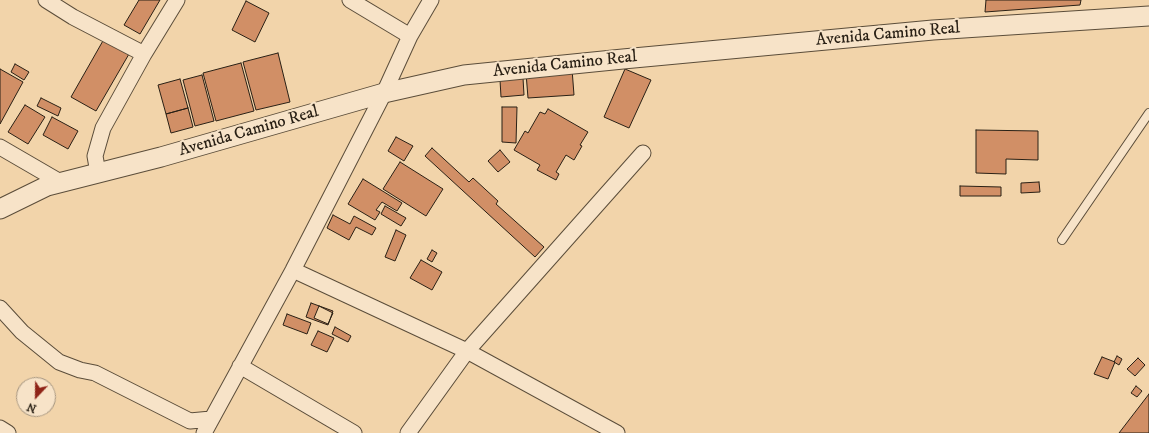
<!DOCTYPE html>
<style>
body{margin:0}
#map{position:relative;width:1149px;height:433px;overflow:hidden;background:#f2d4aa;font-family:"IM FELL DW Pica",serif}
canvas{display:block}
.north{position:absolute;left:16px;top:377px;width:40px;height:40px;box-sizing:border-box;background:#f7e3c8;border:1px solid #a59580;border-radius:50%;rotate:202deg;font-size:11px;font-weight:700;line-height:16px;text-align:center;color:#292015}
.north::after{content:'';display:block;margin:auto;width:14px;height:18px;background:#8f2418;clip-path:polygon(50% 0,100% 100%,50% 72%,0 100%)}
</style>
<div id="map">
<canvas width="1149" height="433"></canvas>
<div class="north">N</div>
</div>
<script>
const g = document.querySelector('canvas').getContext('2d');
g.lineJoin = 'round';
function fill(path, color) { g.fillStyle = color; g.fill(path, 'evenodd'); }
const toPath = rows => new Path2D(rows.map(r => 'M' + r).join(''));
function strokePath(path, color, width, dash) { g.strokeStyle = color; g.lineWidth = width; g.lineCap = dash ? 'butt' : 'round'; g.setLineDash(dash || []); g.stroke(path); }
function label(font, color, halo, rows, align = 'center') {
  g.font = font + ' "IM FELL DW Pica",serif'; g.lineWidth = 4; g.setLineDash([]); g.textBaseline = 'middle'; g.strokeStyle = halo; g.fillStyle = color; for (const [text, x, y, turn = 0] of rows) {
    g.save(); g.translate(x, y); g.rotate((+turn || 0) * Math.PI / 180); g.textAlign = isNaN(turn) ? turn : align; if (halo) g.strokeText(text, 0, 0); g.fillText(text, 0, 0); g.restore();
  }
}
const building = toPath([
 [139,0,160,0,140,34,124,25,139,0],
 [986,0,1081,0,1080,5,985,12,986,0],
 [246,1,269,13,255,42,232,30,246,1],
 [104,39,129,54,96,111,71,97,104,39],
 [278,53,290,102,256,110,243,62,278,53],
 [241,63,254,111,216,121,203,73,241,63],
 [15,64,29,72,24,80,11,72,15,64],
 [0,69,23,82,0,124,0,69],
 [572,69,574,95,528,98,526,73,572,69],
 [625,69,651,80,629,128,604,117,625,69],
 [202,75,214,121,195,126,183,80,202,75],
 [523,78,524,95,501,97,500,80,523,78],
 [180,79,188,108,166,114,158,85,180,79],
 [41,98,61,108,58,116,37,106,41,98],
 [25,105,45,117,28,144,8,132,25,105],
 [502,107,517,107,516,143,502,142,502,107],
 [188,108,193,127,171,133,166,114,188,108],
 [548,109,588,132,580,145,582,146,574,160,566,155,556,172,559,174,556,180,537,170,540,165,514,150,525,131,528,133,540,112,545,114,548,109],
 [52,117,78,131,68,149,43,135,52,117],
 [976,130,1038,131,1038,160,1006,159,1006,174,976,173,976,130],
 [396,137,413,146,404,161,388,151,396,137],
 [432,148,469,182,473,178,498,201,496,204,544,247,535,257,425,156,432,148],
 [500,150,510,162,498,172,488,161,500,150],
 [400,162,443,189,426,216,383,189,400,162],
 [363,179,402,203,397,211,382,202,376,210,380,212,375,220,348,204,363,179],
 [1039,182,1040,192,1021,193,1021,183,1039,182],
 [960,186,1001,187,1001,196,960,196,960,186],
 [385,206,406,218,401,226,381,214,385,206],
 [333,215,350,224,354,216,376,228,372,235,356,227,349,240,327,228,333,215],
 [396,230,406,235,395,261,385,257,396,230],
 [432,250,437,253,432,262,427,259,432,250],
 [421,260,442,272,432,290,410,278,421,260],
 [311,303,333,311,328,325,306,317,311,303],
 [319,306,333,313,328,324,314,318,319,306],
 [287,314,311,323,307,334,283,325,287,314],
 [335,327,351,336,348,342,332,334,335,327],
 [318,331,334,338,327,352,311,345,318,331],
 [1117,356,1122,359,1119,365,1114,362,1117,356],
 [1102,357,1115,362,1108,379,1094,374,1102,357],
 [1138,358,1145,365,1135,376,1127,369,1138,358],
 [1136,386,1142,391,1137,397,1131,393,1136,386],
 [1149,394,1149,433,1119,433,1149,394]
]);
const service = toPath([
 [1062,240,1149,113]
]);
const minor = toPath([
 [46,0,73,17,144,54],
 [350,0,410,36],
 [0,147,62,183],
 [98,173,95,156,103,128,144,54,177,0],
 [293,270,467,351,617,433],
 [0,308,22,332,59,362,80,370,95,373,190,421,211,419],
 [240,366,354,433],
 [0,428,8,433],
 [204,433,293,270,384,93,410,36,431,0],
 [408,433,467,351,643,153]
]);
const tertiary = toPath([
 [0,209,47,186,161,157,384,93,464,75,623,59,933,30,1149,16]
]);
const streetNames = [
 ["Avenida Camino Real",888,35,-5],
 ["Avenida Camino Real",565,65,-6],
 ["Avenida Camino Real",249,132,-16]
];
fill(building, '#d18f66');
strokePath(building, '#292015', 1);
strokePath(service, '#5b4d3a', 10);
strokePath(minor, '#5b4d3a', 17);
strokePath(tertiary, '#5b4d3a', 21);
strokePath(service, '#f7e3c8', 8);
strokePath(minor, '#f7e3c8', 15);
strokePath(tertiary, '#f7e3c8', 19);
label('17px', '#292015', '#f7e3c8', streetNames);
</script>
